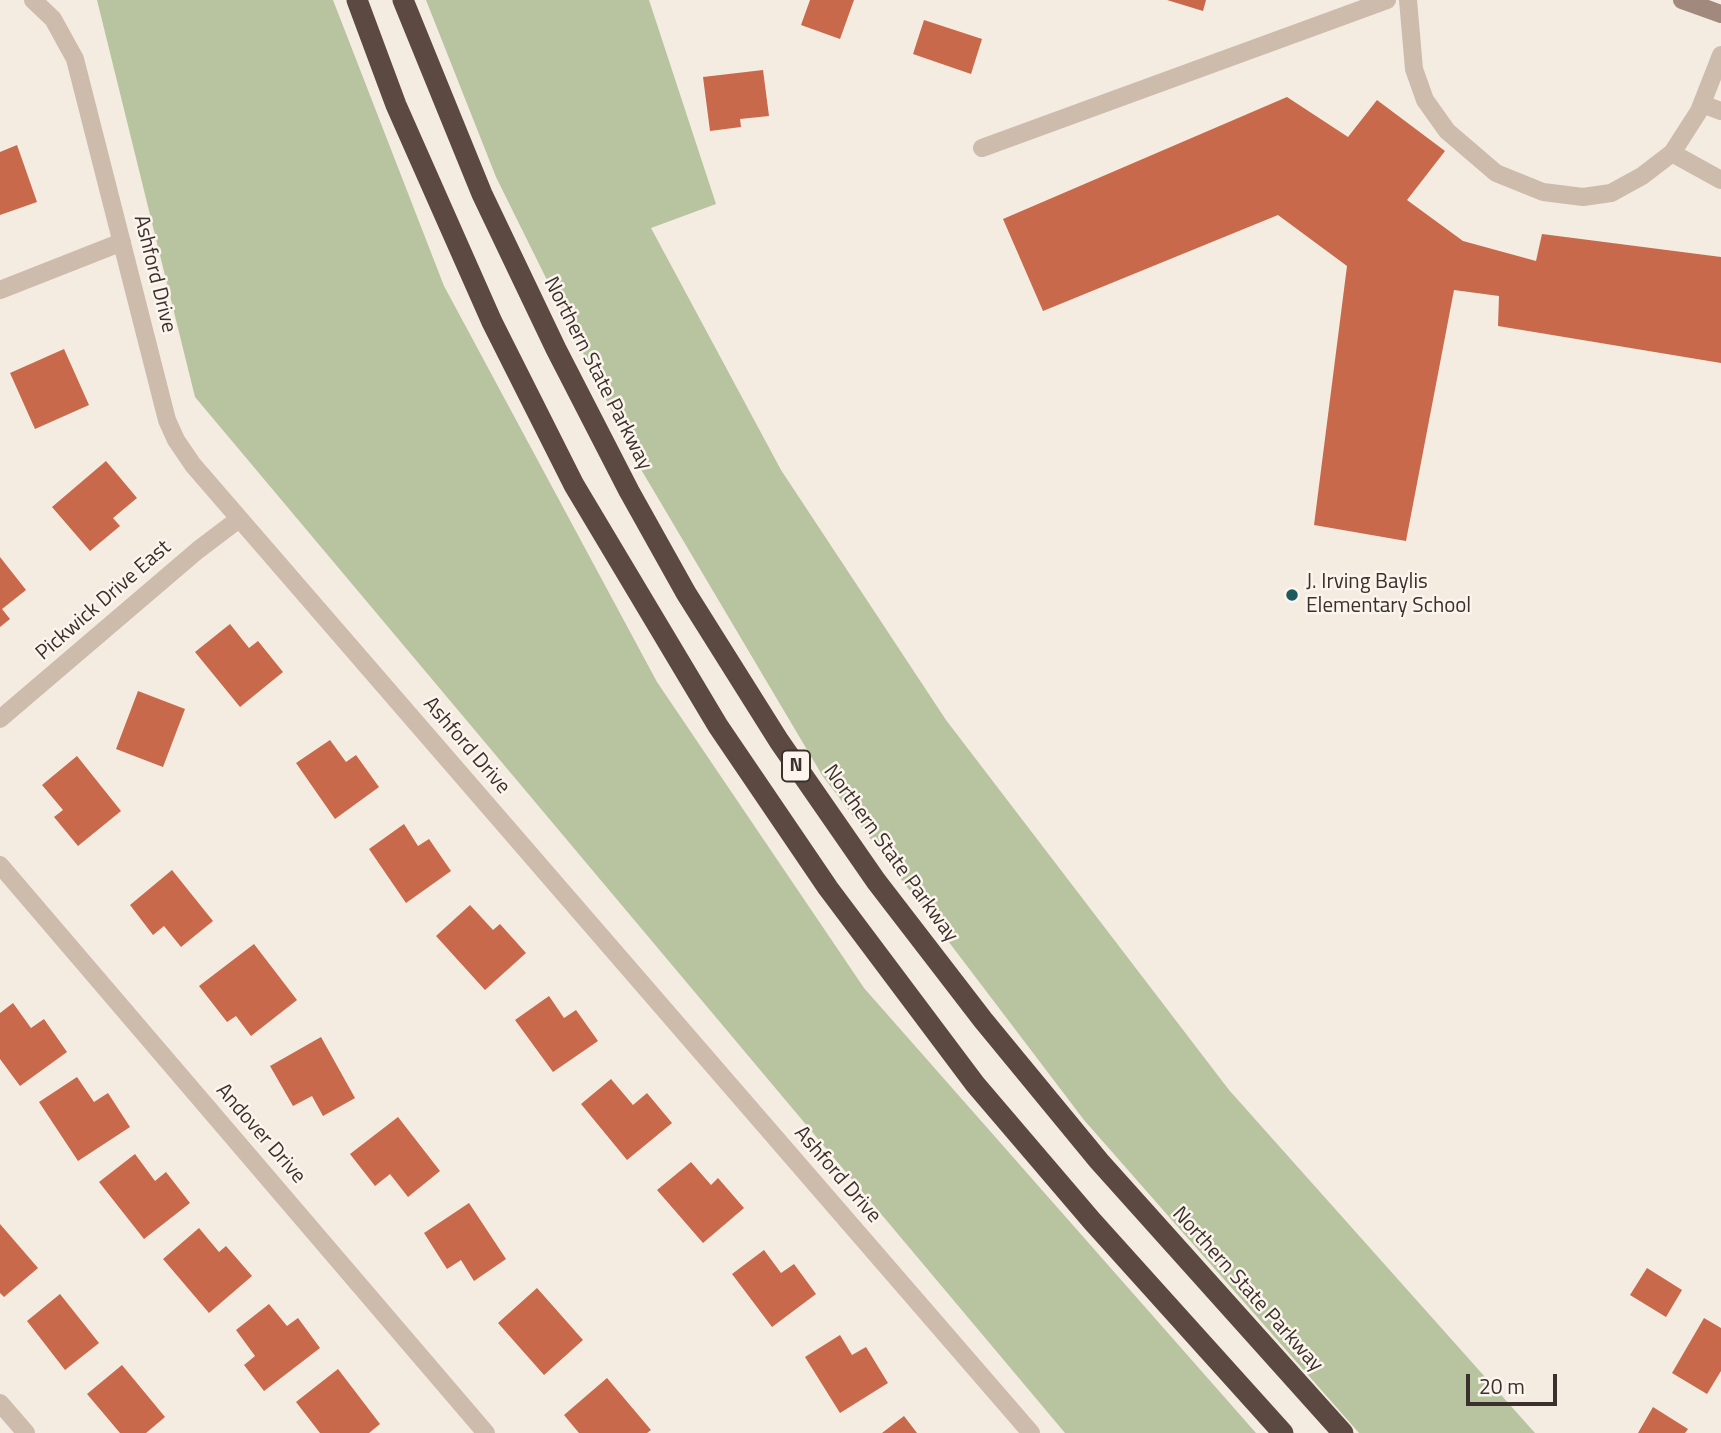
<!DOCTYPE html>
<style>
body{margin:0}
#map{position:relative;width:1721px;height:1433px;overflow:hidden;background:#f4ebe1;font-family:"Titillium Web",sans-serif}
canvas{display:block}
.scale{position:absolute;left:1466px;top:1374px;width:91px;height:32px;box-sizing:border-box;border:4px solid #3b302b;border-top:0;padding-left:9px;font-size:21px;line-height:24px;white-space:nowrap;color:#3b302b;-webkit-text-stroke:5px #fbf5ee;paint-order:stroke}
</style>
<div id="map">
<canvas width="1721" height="1433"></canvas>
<div class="scale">20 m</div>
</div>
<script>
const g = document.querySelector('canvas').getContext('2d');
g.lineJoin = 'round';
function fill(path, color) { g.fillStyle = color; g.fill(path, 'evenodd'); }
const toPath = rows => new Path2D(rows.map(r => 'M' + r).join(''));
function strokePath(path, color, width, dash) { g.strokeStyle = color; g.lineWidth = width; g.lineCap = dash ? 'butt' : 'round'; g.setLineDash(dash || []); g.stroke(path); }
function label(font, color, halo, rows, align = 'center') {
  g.font = font + ' "Titillium Web",sans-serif'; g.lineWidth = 5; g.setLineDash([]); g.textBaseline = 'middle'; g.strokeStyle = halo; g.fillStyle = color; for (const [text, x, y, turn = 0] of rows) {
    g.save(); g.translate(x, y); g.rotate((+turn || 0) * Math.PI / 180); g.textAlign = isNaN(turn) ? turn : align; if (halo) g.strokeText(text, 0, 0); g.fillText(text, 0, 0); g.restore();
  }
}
const green = toPath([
 [97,0,333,0,444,286,657,682,864,988,1256,1433,1065,1433,195,397],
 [426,0,649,0,716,204,651,228,781,470,946,720,1229,1090,1535,1433,1359,1433,1084,1120,822,775,639,466,496,177]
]);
const building = toPath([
 [810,0,854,0,840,39,801,25],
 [1167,0,1206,0,1203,11],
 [924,20,982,39,971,74,913,54],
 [763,70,769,116,740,119,741,127,710,131,703,77],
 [1287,97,1348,137,1377,100,1445,151,1407,200,1463,241,1536,261,1542,234,1721,257,1721,363,1498,326,1499,296,1454,290,1406,541,1314,525,1347,266,1278,215,1043,311,1003,219],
 [17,145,37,202,0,215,0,152],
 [64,349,89,405,35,429,10,373],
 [106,461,137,498,113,518,120,526,90,551,52,507],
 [0,557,26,590,2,609,10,619,0,627],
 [230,624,249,648,258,641,283,672,240,707,195,652],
 [138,691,185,709,163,767,116,749],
 [330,740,346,762,356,755,379,787,335,819,296,763],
 [77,756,121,811,78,846,54,817,63,810,42,785],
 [404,824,418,846,429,839,451,871,406,903,369,849],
 [172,870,213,921,181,947,164,926,153,935,130,905],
 [470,905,493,930,500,924,526,953,485,990,436,936],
 [254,944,297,1000,251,1036,236,1016,227,1022,199,986],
 [549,996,564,1018,576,1010,598,1041,553,1072,515,1020],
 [13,1003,31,1028,44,1019,67,1052,20,1086,0,1059,0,1013],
 [321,1037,355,1098,323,1116,312,1096,293,1106,270,1066],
 [77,1077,94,1102,108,1093,130,1127,78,1161,39,1102],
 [611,1079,633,1105,647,1093,672,1123,627,1160,581,1104],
 [398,1117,440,1171,408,1197,390,1174,375,1186,350,1154],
 [135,1154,155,1181,166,1172,190,1203,144,1239,99,1182],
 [691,1162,711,1185,718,1178,744,1208,703,1243,657,1190],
 [469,1203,506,1259,474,1281,461,1260,447,1269,424,1233],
 [0,1224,38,1268,4,1297,0,1293],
 [199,1228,219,1252,226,1246,252,1276,209,1313,163,1259],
 [764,1250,781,1273,794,1264,816,1294,772,1327,732,1274],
 [1647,1268,1682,1290,1666,1317,1630,1295],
 [537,1288,583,1340,544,1375,498,1323],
 [60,1294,99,1343,65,1370,27,1321],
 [269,1304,287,1326,298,1318,320,1348,264,1391,244,1365,255,1356,236,1330],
 [1704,1318,1721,1328,1721,1371,1707,1394,1672,1373],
 [840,1335,852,1355,866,1347,888,1383,840,1413,805,1357],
 [122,1365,165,1417,146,1433,120,1433,87,1394],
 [338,1369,380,1424,369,1433,320,1433,296,1402],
 [607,1378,651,1430,647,1433,579,1433,564,1415],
 [1653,1407,1688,1429,1685,1433,1638,1433],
 [904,1416,917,1433,882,1433]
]);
const service = toPath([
 [1408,0,1414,69,1425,100,1447,131,1496,173,1543,192,1583,197,1611,193,1642,176,1672,153,1699,111,1721,55],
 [1702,104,1721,111],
 [982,148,1387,0],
 [1672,153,1721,180]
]);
const minor = toPath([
 [33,0,53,19,75,59,167,420,176,440,193,465,1031,1433],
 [0,290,122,242],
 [0,719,198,550,239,519],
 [0,865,486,1433],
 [0,1403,26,1433]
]);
const secondary = toPath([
 [1682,0,1721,14]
]);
const motorway = toPath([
 [357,0,396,105,492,322,574,485,718,726,828,888,975,1084,1092,1221,1283,1433],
 [403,0,482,194,556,349,629,491,686,593,779,741,876,881,983,1020,1099,1161,1343,1433]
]);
const markers = [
 [1292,595,7,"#1f5a5e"]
];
const shields = [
 [796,766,28]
];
const shieldNames = [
 ["N",796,766]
];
const streetNames = [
 ["Ashford Drive",154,274,76],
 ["Northern State Parkway",597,374,63],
 ["Pickwick Drive East",104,601,-41],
 ["Ashford Drive",466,746,49],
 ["Northern State Parkway",890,854,54],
 ["Andover Drive",260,1134,49],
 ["Ashford Drive",837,1175,49],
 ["Northern State Parkway",1247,1290,48]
];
const poiNames = [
 ["J. Irving Baylis",1306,583],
 ["Elementary School",1306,607]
];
fill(green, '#b8c4a0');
fill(building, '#c8694b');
strokePath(service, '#cdbbac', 18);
strokePath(minor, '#cdbbac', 18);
strokePath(secondary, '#a18a7d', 18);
strokePath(motorway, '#5c4a42', 21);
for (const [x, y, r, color] of markers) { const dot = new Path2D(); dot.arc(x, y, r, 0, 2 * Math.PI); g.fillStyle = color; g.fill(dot); strokePath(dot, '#fbf5ee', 2.5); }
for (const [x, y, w] of shields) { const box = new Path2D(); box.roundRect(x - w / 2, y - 15.5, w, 31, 5); g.fillStyle = '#fbf5ee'; g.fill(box); strokePath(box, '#3b302b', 2); }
label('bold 19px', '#3b302b', null, shieldNames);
label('21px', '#3b302b', '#fbf5ee', streetNames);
label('21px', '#3b302b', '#fbf5ee', poiNames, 'left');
</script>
